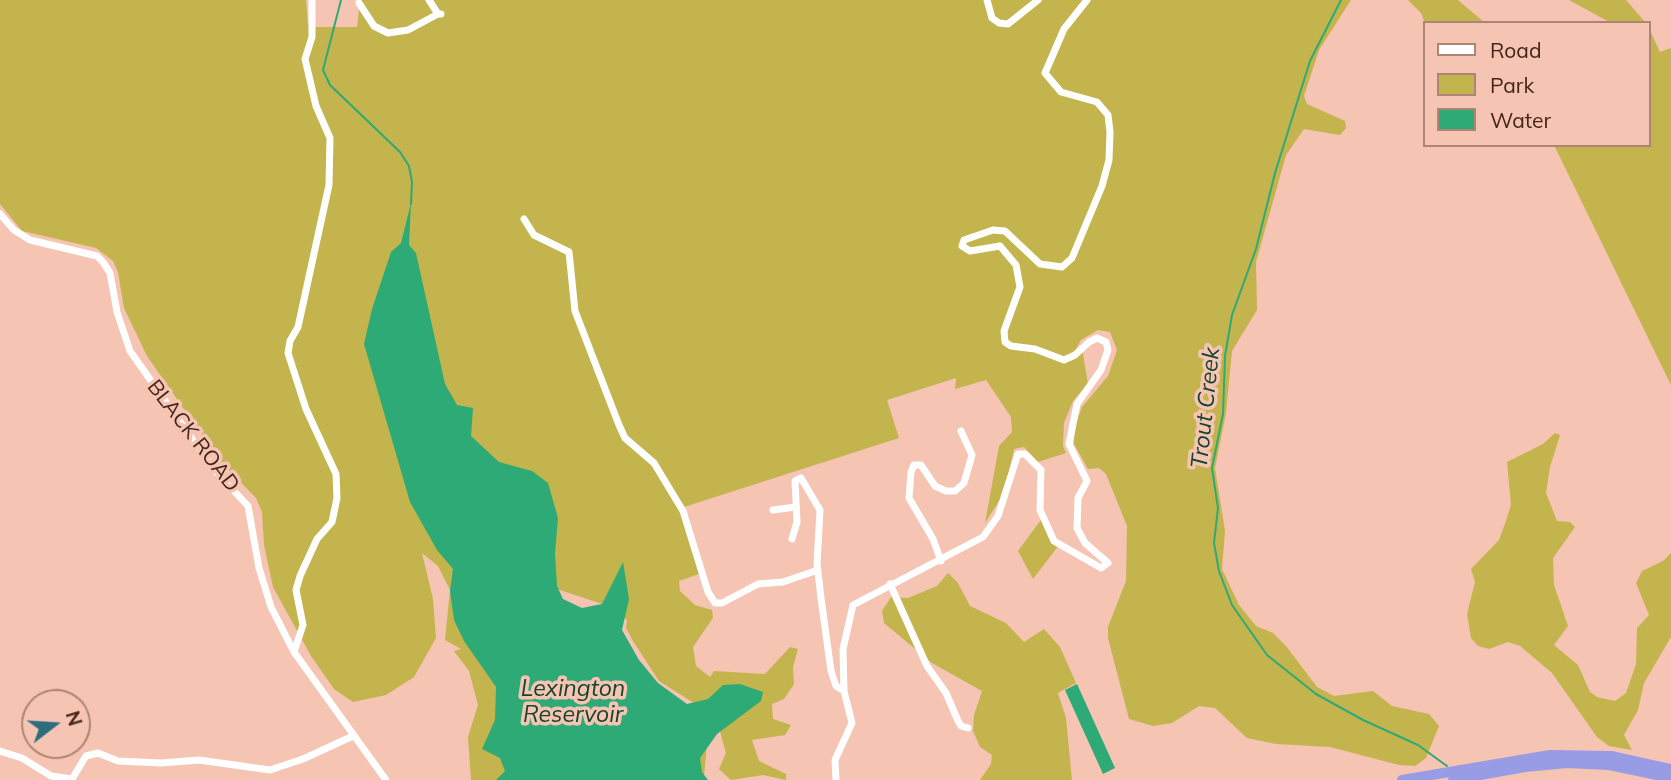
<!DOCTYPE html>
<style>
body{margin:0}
#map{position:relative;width:1671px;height:780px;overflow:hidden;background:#f5c4b2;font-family:Mulish,sans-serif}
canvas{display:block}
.legend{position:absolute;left:1423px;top:21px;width:228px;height:126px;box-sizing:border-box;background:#f5c4b2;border:2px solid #ae8475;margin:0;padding:9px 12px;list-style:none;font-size:21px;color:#44251a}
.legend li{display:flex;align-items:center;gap:14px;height:35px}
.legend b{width:35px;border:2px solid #ae8475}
.north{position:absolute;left:21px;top:689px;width:70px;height:70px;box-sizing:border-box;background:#f5c4b2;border:2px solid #ae8475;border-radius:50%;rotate:73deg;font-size:19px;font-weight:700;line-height:28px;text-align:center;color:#44251a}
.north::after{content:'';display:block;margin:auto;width:24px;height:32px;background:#2c6d80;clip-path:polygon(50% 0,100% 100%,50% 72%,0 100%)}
</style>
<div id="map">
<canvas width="1671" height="780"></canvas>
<ul class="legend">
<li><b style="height:9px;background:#fff"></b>Road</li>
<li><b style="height:19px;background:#c4b44d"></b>Park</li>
<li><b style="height:19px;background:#2daa76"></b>Water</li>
</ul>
<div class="north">N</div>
</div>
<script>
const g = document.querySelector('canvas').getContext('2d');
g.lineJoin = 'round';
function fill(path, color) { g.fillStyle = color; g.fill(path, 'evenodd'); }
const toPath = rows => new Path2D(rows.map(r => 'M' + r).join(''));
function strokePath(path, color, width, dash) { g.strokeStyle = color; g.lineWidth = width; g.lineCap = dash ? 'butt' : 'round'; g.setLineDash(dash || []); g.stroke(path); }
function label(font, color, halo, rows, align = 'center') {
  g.font = font + ' Mulish,sans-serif'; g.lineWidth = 7; g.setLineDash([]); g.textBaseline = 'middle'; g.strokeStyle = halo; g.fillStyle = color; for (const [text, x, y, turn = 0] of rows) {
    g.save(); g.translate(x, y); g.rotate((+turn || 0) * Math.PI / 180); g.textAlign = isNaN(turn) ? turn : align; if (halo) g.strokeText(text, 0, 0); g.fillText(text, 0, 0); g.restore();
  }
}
const green = toPath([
 [0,0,306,0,308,25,313,27,357,27,360,0,1351,0,1319,50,1304,96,1307,104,1345,121,1346,128,1340,135,1304,129,1286,155,1256,262,1257,310,1232,351,1226,413,1215,468,1225,531,1222,569,1239,605,1256,626,1273,633,1286,646,1317,687,1334,696,1373,691,1392,706,1429,714,1439,726,1426,758,1415,766,1399,765,1330,747,1276,744,1247,738,1215,708,1199,706,1172,723,1153,726,1129,719,1108,638,1108,627,1126,581,1127,526,1106,474,1099,468,1088,469,1074,444,1075,426,1082,407,1108,376,1117,350,1110,332,1098,330,1081,340,1076,349,1082,348,1088,384,1073,401,1064,423,1063,446,1066,453,1038,462,1024,447,1014,449,1004,493,985,523,999,446,1012,432,1011,417,986,380,955,389,956,378,887,400,899,438,684,507,699,574,679,581,680,591,695,605,712,610,713,618,693,647,696,666,710,677,714,671,765,674,790,647,798,649,793,667,794,684,784,699,772,704,773,719,791,725,785,735,752,740,759,761,786,774,786,780,763,775,731,780,719,769,726,753,716,717,659,681,633,641,626,628,627,620,611,607,548,586,517,560,675,710,709,723,704,776,625,780,471,780,468,737,478,705,469,671,454,651,461,649,445,640,450,590,438,566,422,553,433,599,436,638,414,677,386,695,353,702,334,689,311,656,273,587,264,545,262,512,256,498,219,460,147,356,124,308,118,272,113,261,96,248,22,231,0,204],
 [1408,0,1458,0,1485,23,1425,23,1421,13],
 [1569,0,1626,0,1646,23,1611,23],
 [1648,26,1660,52,1671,48,1671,385,1554,145,1648,145],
 [1555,433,1560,435,1550,467,1546,493,1557,521,1570,522,1575,527,1553,558,1554,585,1568,626,1554,645,1578,665,1590,692,1597,697,1615,701,1626,693,1636,664,1637,628,1649,615,1636,583,1642,571,1663,561,1671,553,1671,637,1644,683,1638,710,1624,735,1632,750,1609,746,1597,737,1552,673,1520,646,1508,642,1489,649,1478,646,1471,638,1467,614,1475,582,1471,569,1499,540,1505,524,1511,505,1507,462,1543,444],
 [1043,517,1059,545,1033,579,1018,551],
 [948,573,958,583,970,606,1006,623,1024,642,1044,629,1060,647,1076,683,1058,693,1066,718,1072,780,980,780,991,764,992,755,980,747,973,731,974,715,982,691,932,663,884,623,882,611,891,597,908,598,937,586]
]);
const water = toPath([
 [411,203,409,245,416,253,445,384,457,405,473,408,471,436,499,462,532,471,548,483,558,518,555,553,557,586,563,599,582,608,602,604,623,562,629,599,622,630,639,660,658,683,687,704,708,699,723,685,740,684,763,692,761,701,717,734,700,758,702,772,708,780,496,780,505,771,500,758,482,749,495,720,496,687,464,641,454,620,450,591,453,569,437,550,410,502,364,344,372,309,391,252,401,243],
 [1077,684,1115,768,1103,774,1065,690]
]);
const stream = toPath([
 [341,0,323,70,330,85,400,152,409,166,412,182,411,204],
 [1341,0,1310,61,1275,173,1256,249,1232,315,1225,356,1223,414,1212,468,1218,508,1214,543,1219,571,1232,605,1267,655,1316,694,1363,720,1418,745,1447,766]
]);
const minor = toPath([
 [429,0,438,14,441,14],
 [987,0,992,18,999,23,1008,24,1038,0],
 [359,3,374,26,388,33,408,30,438,14],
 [0,214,14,230,30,240,97,256,103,262,110,273,117,312,130,351,212,467,248,506,259,568,271,607,294,652,386,780],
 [524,219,534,235,569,252,575,311,619,425,625,438,654,463,683,511,708,592,715,603,722,603,758,584,783,582,818,570],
 [773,510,795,507],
 [792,539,797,522,795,481,801,478,820,510,817,564,821,598,831,671,836,686,844,691],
 [941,561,933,539,909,498,911,472,914,465,921,465,935,486,946,491,955,491,964,483,972,455,961,431],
 [890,584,927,666,946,693,958,721,961,726,968,728],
 [294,652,303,625,296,590,300,576,317,539,332,522,337,498,336,474,306,409,288,353,290,341,298,327,329,185,330,138,316,106,305,59,312,37,312,0],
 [0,751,22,758,51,776,72,779,86,756,98,753,118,761,161,763,199,760,270,770,303,759,353,736],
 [836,780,835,760,852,723,844,691,843,649,853,605,983,537,998,516,1018,454,1025,454,1041,470,1040,510,1054,541,1101,568,1108,563,1085,543,1077,528,1078,498,1087,481,1069,444,1077,404,1101,370,1108,350,1106,342,1097,338,1089,342,1075,355,1064,360,1035,349,1011,346,1005,342,1004,331,1020,287,1016,265,1000,246,970,251,962,246,964,240,993,230,1005,231,1040,264,1062,267,1072,258,1102,186,1109,160,1110,132,1108,115,1097,102,1061,92,1045,73,1064,29,1087,0]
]);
const highway = toPath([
 [1402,780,1550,755,1611,756,1671,769],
 [1453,780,1525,767,1567,763,1609,765,1671,778]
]);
const streetNames = [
 ["BLACK ROAD",193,436,52]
];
const waterNames = [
 ["Trout Creek",1206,408,-84],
 ["Lexington",573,689],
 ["Reservoir",573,715]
];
fill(green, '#c4b44d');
fill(water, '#2daa76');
strokePath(stream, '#2daa76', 2);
strokePath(minor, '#fff', 7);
strokePath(highway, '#989ce4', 10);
label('21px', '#44251a', '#f5c4b2', streetNames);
label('italic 23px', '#14452f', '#f5c4b2', waterNames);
</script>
